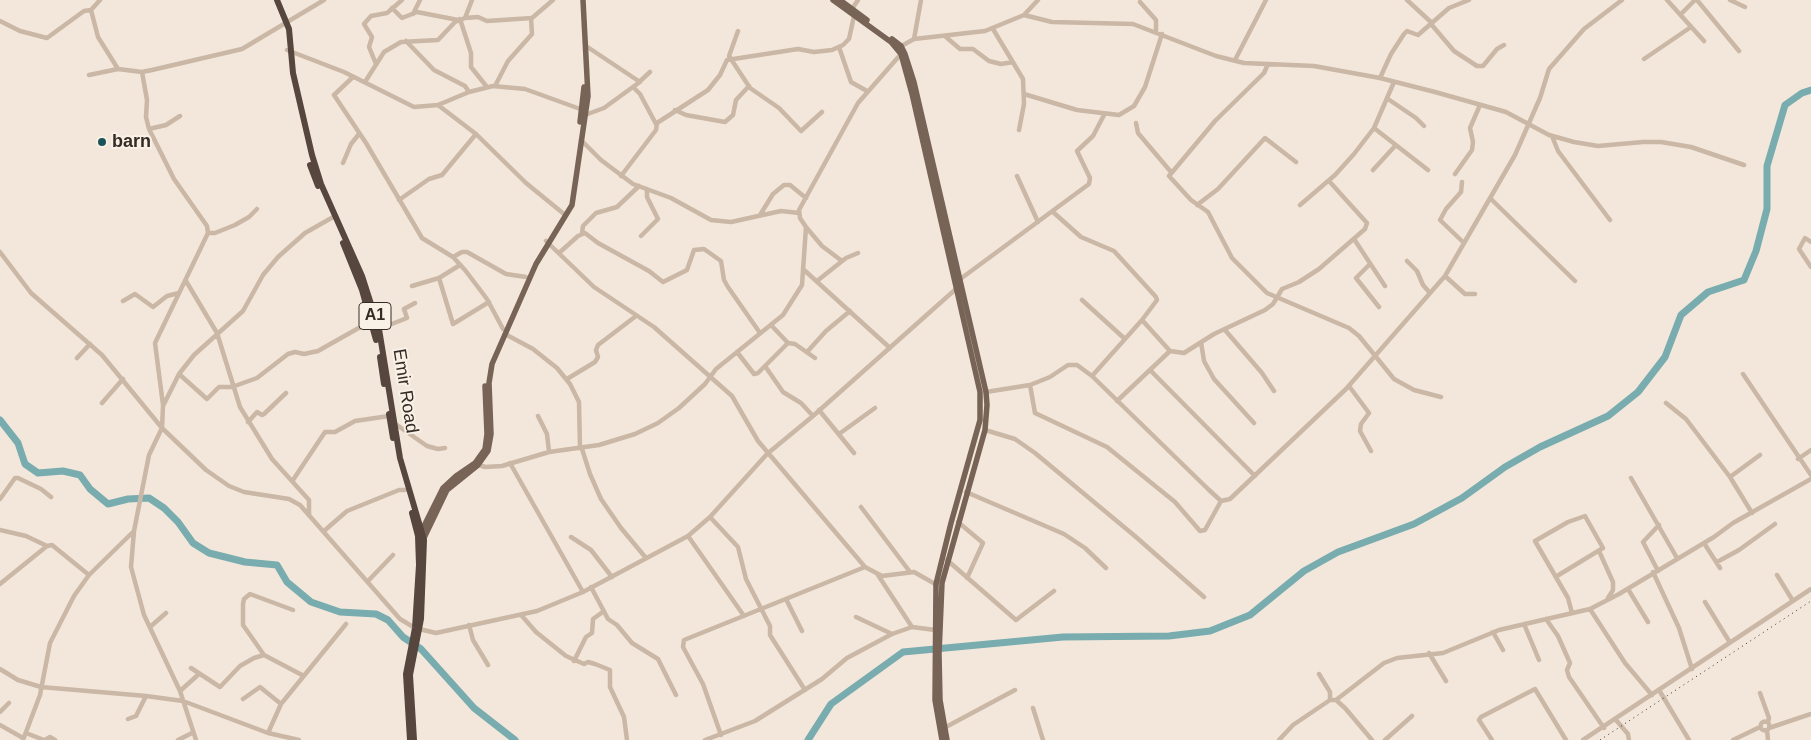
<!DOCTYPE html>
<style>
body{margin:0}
canvas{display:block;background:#f2e7da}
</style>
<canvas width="1811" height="740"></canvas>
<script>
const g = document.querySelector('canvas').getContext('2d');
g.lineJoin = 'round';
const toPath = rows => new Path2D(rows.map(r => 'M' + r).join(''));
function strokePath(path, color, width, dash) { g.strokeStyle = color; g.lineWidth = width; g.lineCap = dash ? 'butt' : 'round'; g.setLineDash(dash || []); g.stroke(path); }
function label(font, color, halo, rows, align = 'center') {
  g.font = font + ' Helvetica,sans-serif'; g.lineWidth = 4; g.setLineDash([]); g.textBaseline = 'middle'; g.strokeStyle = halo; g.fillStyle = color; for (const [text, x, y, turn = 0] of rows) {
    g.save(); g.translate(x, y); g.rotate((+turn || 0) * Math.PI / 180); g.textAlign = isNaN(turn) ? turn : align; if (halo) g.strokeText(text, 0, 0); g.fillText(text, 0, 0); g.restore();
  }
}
const river = toPath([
 [0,420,18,443,25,464,38,473,63,471,80,475,90,489,108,504,128,499,149,498,164,508,178,522,193,543,209,553,245,562,277,565,287,582,311,602,340,612,376,614,388,620,403,637,421,649,474,708,515,740],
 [808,740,831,704,903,652,1063,637,1169,636,1210,631,1250,615,1304,571,1338,552,1414,524,1462,498,1505,467,1540,447,1608,416,1638,392,1665,357,1681,315,1708,292,1744,280,1756,251,1767,209,1767,166,1785,105,1802,93,1811,90]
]);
const minor = toPath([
 [100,0,91,10,98,37,118,69],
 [1407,0,1432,23],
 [1667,0,1704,41],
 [1697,0,1739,51],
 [1730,0,1745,7],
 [1140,2,1156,20,1156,31],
 [392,8,402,18,417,12,458,20],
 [852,9,858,0],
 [413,14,420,0],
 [1681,14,1695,0],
 [1024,15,1038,0],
 [465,18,472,0],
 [460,19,471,53,471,67,487,87],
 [0,21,20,31,47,38,84,11,91,10],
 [1431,24,1454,51,1477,66,1483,66,1497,49,1504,45],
 [993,29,1023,79,1024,104,1019,130],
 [738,31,729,56,750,88,779,108,801,131,822,112],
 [946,37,960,49,973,49,989,61,1001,64,1013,62],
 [914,39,921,0],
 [406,41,434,70,465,86,469,92],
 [586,46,640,82],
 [839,47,851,82,867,91],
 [898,48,914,39,985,31,1024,15,1052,22,1133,24,1216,56,1244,63,1314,66,1380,78,1435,92,1506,112,1549,135,1574,142,1598,146,1643,142,1661,142,1691,147,1744,165],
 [287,50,344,72,414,107,438,105,469,92,493,86,525,89,583,110],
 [1644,59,1691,27],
 [1235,60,1266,0],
 [376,64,369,47,372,37,364,24,371,16,387,13,402,0],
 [1268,64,1264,73,1215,121,1169,176,1191,200,1208,212,1232,258,1267,293,1349,328,1359,336,1394,379,1414,390,1441,397],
 [142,72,147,100,146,117,149,129,174,179,207,226,208,233,155,343,163,405],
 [89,75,118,69,142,72,152,70,242,49,324,0],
 [353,77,334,95,366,143,422,238,453,257,465,270,487,299,503,329],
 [1380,78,1391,54,1404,34,1407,31,1418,35,1449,8,1469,0],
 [365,82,384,52,401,42,438,40,455,22,465,18,478,17,487,21,532,18,553,0],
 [495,86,508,61,532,34,531,18],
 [633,87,640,94,656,124],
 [1024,94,1077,110,1119,115,1134,106,1145,87,1162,34],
 [1388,99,1416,118,1424,126],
 [438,105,476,134,526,183,564,214],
 [675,110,686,115,725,122,733,115,736,100,749,86],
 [585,115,604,108,637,84,650,72],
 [1136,123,1138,133,1171,172],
 [1374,128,1428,170],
 [149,129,166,125,180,116],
 [1552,136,1558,151,1610,220],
 [581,140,601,160,633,184,671,198,711,220,731,222,781,211,799,213],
 [343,163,351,144,359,134],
 [1373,170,1395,146],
 [1455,174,1472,150,1473,142,1470,128,1480,105],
 [621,176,656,130,657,123,708,90,720,75,727,60,798,49,814,52,832,50,843,45,849,39,854,16],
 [1017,176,1038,222],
 [1462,182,1461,192,1446,209,1440,220,1464,243],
 [1491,199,1575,281],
 [399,200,429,179,442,175,476,134],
 [1197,205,1218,189,1265,138,1296,162],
 [1300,205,1335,175,1354,154,1374,128,1394,82],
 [1053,212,1081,237,1114,251,1156,297,1157,300,1142,320,1092,376],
 [760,215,773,194,784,185,790,185,806,198],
 [806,227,822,246,842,261],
 [208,233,215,233,235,225,249,217,257,209],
 [582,233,583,226,596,213,617,207,639,186],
 [641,236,658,219,647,197,647,189],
 [1354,239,1385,286],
 [546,241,594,287,654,327,732,396,758,441,865,567,882,576,914,572,937,585],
 [1811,242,1805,238,1799,249,1811,267],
 [0,252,31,293,102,355,162,428,206,470,229,486,244,492,289,499,300,505,400,619,415,628,436,633,537,611,583,592,688,536,710,517,767,454,813,416,957,288],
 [559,253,578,236,585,233,598,243,649,271,663,282,687,270,694,250,704,249,721,261,724,280,728,287,760,333],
 [453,257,462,252,467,252,506,274,526,277],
 [1407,261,1417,271,1423,285,1430,293],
 [1370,264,1356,278,1379,307],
 [803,269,890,348],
 [1445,276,1465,294,1475,294],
 [439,278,453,324,489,302],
 [959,280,1089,184,1090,178,1077,151,1093,136,1104,115],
 [186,281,217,333,240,407,272,459,309,500,309,514],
 [817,281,846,258,858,253],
 [412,286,439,278,460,265],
 [1082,300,1125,339],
 [123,301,135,294,153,307,167,296,179,293],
 [379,329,407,318,404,309,415,303],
 [1225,330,1262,373,1274,391],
 [505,334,533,349,557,368,570,384,579,402,580,448],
 [1201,342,1204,361,1214,379,1254,423],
 [788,343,795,344,815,358],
 [1170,351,1184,353,1214,334,1265,310,1273,304,1282,289,1299,282,1319,269,1365,229,1367,223,1329,181],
 [737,352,754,374,758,373,788,343,771,325],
 [807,352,826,331,850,311],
 [77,358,90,344],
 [765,366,783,392,801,403,813,416],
 [1150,370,1255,476],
 [179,374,207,399,219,387,232,387,257,378,288,354,295,352,304,354,318,351,371,321],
 [1743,374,1811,475],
 [567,379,595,362,598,357,596,350,598,345,636,316],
 [1030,385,1035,413,1107,447,1175,502,1200,531,1205,530,1221,501],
 [1349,386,1369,413,1361,424,1360,431,1371,451],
 [986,392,1030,385,1050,377,1068,365,1077,365,1092,376,1208,489,1221,501,1230,499,1346,389,1445,276,1515,155,1540,98,1549,69,1584,29,1622,0],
 [1117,401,1170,351,1142,320],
 [102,403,123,379],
 [1666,403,1686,419,1730,477,1752,513],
 [819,410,854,453],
 [538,416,547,434,549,452],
 [248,422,257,412,262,415,264,414,286,393],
 [394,423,427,446,438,449,445,448],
 [985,430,1015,439,1035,453,1136,537,1204,597],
 [839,434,875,408],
 [582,449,590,474,601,499,621,528,646,558],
 [1798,459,1811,450],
 [510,463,583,592],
 [476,464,485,467,502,466,549,452,599,445,635,434,658,423,679,408,705,384,716,369,783,315,802,285,806,227,800,218,799,210,858,103,901,54],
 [1730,477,1760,455],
 [1631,478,1677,558],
 [293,480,325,432,335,432,355,421,389,416],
 [966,492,1064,534,1085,548,1106,568],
 [0,499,15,478,18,478,41,489,51,497],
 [861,507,910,572],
 [710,517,738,547,746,579,770,626,770,635,805,690],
 [958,522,983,543,967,578],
 [0,530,26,536,47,546],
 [324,531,347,511,399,490,405,490],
 [688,536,744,616],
 [571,537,591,550,612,577],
 [1704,543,1720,568],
 [1599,551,1613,582,1613,590,1608,598],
 [947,560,1016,620,1054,591],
 [1717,562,1739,550,1775,524],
 [1658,571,1643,542,1659,525],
 [1653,572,1679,628,1692,669],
 [878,575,912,627,935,630],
 [1777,575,1793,601],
 [1557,576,1603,548,1585,516,1568,522,1535,541,1568,598,1572,613],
 [368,581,393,555],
 [0,584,47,546,52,545,89,575],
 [591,587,608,619,617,625,632,643,658,659,676,695],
 [1628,589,1648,622],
 [786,599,802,631],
 [1705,602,1729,641],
 [1590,609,1625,663,1652,695],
 [293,610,250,594,244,599,243,604,243,625,264,655,302,675],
 [522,616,536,632,566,656,584,664,588,662,595,664,610,670,610,687,624,717,627,740],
 [856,617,892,634,912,627],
 [1546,619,1558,636,1570,663,1567,670,1569,677,1604,728],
 [1524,624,1539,660],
 [469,625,473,640,488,665],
 [150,627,166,613],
 [1493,632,1503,650],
 [1429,653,1446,681],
 [574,661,586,637,592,633,593,619,604,611],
 [191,668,220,687,240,666,254,658,264,655],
 [0,669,18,680,41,687,146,696,183,701,268,733,299,740],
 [1319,674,1330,692,1330,700],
 [1659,690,1689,740],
 [180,691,199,674],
 [1760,693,1769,718,1768,722],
 [243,699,260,687,281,704],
 [1336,700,1384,663,1397,658,1443,653,1499,630,1590,609,1619,594,1714,537,1733,523,1811,479],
 [1033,708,1043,740],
 [0,712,9,703],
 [128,719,136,716,146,696],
 [1616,720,1628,734,1629,740],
 '1760.5 726a4.5 4.5 0 1 1 9 0a4.5 4.5 0 1 1-9 0Z',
 [0,725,23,738],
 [944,728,1015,690],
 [1769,728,1811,714],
 [1767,730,1768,740],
 [26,733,44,740],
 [268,733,281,704,346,624],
 [721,735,703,684,683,647,684,640,865,567],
 [23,740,40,695,50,643,74,596,89,575,134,531],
 [45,740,50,737,55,740],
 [178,740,192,733],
 [196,740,180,691,144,615,131,567,134,531,149,455,162,428,163,406,179,374,194,355,243,311,263,275,278,257,305,233,335,216],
 [705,740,755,721,822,679,847,658,892,634],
 [1279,740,1293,725,1330,700,1336,700,1345,708,1372,740],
 [1385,740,1412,716],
 [1492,740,1479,720,1481,717,1535,689,1566,740],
 [1583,740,1811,589],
 [1733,740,1760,727]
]);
const major = toPath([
 [833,0,891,42,901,54,912,94,980,392,980,420,951,523,936,584,935,700,942,740],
 [840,0,867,20],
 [892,39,901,46,905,54,914,82,986,392,987,405,985,430,942,583,939,654,940,700,947,740],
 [580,122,584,87],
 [420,534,443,488,456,476,475,463,485,449,487,434,485,386],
 [422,542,447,490,478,465,488,451,491,434,489,383,492,364,536,264,572,205,588,96,583,0]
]);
const highway = toPath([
 [277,0,289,29,293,73,312,155,321,184,362,276,379,329,400,458,424,540,421,619,410,675,414,740],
 [310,165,318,186],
 [343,243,362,290,376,340],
 [380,357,384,384],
 [389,414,393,438],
 [410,740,406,674,415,628,419,565,418,536,412,513]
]);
const rail = toPath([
 [1600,740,1811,601]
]);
const markers = [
 [102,142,5,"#1c5358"]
];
const shields = [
 [375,316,32]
];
const shieldNames = [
 ["A1",375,316]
];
const poiNames = [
 ["barn",112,142]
];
const streetNames = [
 ["Emir Road",405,391,81]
];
strokePath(river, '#78acaf', 7);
strokePath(minor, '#cab7a5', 4.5);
strokePath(major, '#786357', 5.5);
strokePath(highway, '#57463e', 6);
strokePath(rail, '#362c27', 1, [1, 4]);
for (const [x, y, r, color] of markers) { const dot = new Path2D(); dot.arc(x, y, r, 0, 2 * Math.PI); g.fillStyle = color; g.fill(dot); strokePath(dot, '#faf1e6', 2); }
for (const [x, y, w] of shields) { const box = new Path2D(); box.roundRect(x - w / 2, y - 13.5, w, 27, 4); g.fillStyle = '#faf1e6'; g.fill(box); strokePath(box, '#362c27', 1); }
label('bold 16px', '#362c27', null, shieldNames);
label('bold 18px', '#362c27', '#faf1e6', poiNames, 'left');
label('18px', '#362c27', '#faf1e6', streetNames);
</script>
